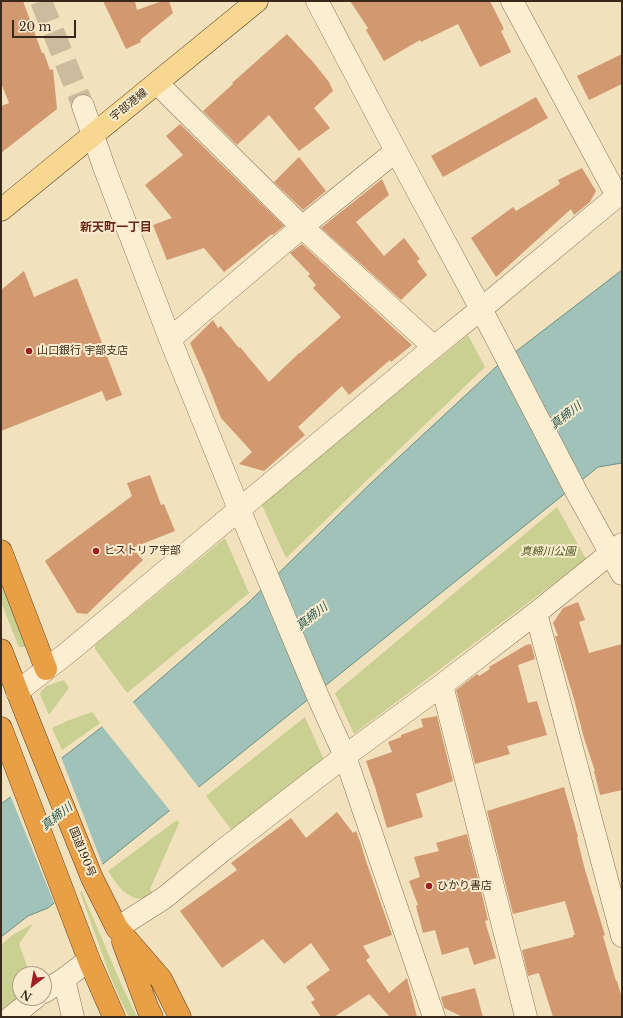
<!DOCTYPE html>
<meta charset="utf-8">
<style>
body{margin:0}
#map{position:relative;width:623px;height:1018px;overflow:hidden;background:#f1e1bd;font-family:"Libre Baskerville",serif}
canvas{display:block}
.frame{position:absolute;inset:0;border:2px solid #39291b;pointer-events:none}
.north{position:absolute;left:12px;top:966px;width:40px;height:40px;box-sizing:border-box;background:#f8ebcd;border:1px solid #ac9d86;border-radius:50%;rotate:211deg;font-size:11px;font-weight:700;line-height:16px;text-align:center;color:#39291b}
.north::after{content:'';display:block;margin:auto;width:14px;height:18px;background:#9e2023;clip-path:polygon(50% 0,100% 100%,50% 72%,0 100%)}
.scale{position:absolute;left:12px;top:20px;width:64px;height:18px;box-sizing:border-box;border:2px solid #39291b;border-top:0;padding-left:5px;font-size:12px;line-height:14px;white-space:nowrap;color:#39291b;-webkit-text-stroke:3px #f8ebcd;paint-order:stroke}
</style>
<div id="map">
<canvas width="623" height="1018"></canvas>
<div class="frame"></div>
<div class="north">N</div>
<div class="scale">20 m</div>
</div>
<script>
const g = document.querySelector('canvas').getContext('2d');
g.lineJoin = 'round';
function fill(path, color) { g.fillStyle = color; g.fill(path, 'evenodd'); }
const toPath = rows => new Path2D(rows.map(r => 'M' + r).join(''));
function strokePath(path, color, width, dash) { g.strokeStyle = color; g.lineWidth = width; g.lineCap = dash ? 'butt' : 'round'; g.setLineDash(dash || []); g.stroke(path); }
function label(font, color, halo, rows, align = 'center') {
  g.font = font + ' "Libre Baskerville","Noto Sans JP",serif'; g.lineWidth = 4; g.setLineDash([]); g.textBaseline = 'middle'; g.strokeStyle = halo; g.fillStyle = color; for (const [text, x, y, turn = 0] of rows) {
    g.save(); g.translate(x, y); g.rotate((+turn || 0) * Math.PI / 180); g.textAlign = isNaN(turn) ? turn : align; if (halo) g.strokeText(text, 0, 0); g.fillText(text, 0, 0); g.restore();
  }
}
const green = toPath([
 [468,335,485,367,286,558,261,503],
 [557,507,586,559,354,734,335,693],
 [225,538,249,593,127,693,95,649,95,645],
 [1,576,27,646,25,647,19,647,18,645,1,602],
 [64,680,69,688,49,715,40,695,41,691,46,686],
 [92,712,100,723,62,750,52,728,67,721],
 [305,717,325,762,233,832,206,796],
 [177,820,179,823,150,889,153,894,144,899,134,898,129,895,123,891,116,883,108,871],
 [80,892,82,892,122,986,137,1017,129,1017,121,1001,109,973],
 [33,924,19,944,30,974,20,974,20,996,1,1010,1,945,14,934]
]);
const water = toPath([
 [622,270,622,463,598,467,48,908,28,916,1,937,1,804,67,754,129,706,249,602,371,483,497,366,622,270]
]);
const pier = toPath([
 [132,701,200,789,171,812,101,725],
 [61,757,103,866,55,905,10,795]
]);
const building = toPath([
 [1,1,23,1,42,53,44,53,50,70,53,69,57,109,1,153,1,106,9,103,1,83],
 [103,1,135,1,137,10,162,1,169,1,173,13,140,40,141,42,126,49],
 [350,1,490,1,504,29,501,31,511,52,480,67,458,24,421,42,420,40,384,61,366,30,368,28],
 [287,34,313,62,329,82,333,91,314,108,330,128,299,151,269,115,237,145,203,111,233,84,232,83],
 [622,54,622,84,589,100,577,76],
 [536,97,548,118,443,177,431,156],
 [180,124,284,226,273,235,272,234,224,272,204,248,167,260,153,225,172,218,145,185,183,155,166,136],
 [299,157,326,191,303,210,274,182],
 [582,168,596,191,590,202,574,215,571,209,496,277,471,238,513,207,516,211,560,184,558,180],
 [382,179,389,195,356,222,384,256,404,238,420,259,417,261,427,275,401,300,321,228],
 [302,244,412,345,391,362,390,360,349,395,342,386,298,427,305,435,264,471,239,464,252,452,221,418,205,377,190,343,213,320,218,328,221,326,239,348,240,347,269,382,299,353,300,353,341,317,313,288,316,285,308,276,310,274,290,253],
 [24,271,34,297,77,278,122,395,106,401,102,391,1,431,1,290],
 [150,475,161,505,164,504,175,531,132,548,143,560,87,614,77,613,45,561,132,496,127,483],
 [578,602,585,620,579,622,589,653,622,644,622,790,600,795,594,771,595,771,584,738,574,699,560,653,555,636,558,636,553,623,563,608],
 [531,644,535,659,518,665,528,703,537,701,547,735,507,746,510,754,475,764,456,690,477,674,479,676,490,669,489,667,526,645],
 [437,716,453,781,416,794,423,817,387,828,375,787,366,761,392,752,388,742,401,737,401,735,423,727,421,719],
 [564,787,578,837,577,838,585,870,605,935,603,936,616,981,617,981,622,998,622,1017,553,1017,539,973,528,976,522,950,573,937,573,935,575,935,565,901,513,914,487,811],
 [337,812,353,833,356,831,361,844,366,861,392,935,363,946,370,957,366,960,389,993,407,978,417,1017,390,1017,369,994,334,1017,321,1017,311,1002,315,1000,306,987,330,970,311,943,284,964,263,939,222,968,180,911,237,870,231,863,291,818,306,838],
 [467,834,488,920,485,921,496,958,474,965,468,947,442,955,435,930,423,933,416,906,418,905,409,881,420,877,414,857,439,851,436,843],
 [475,988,483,1017,463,1017,444,1008,441,997]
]);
const minorTunnel = toPath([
 [41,1,83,106]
]);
const minor = toPath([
 [317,1,396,151,481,309,577,493,622,574],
 [512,1,617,196],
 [157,83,302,227,434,347],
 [83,106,104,167,170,339,239,509,319,699,345,756,434,1017],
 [170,339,302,227,396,151],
 [536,613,622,936],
 [442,685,526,1017],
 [17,692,66,654,434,347,481,309,622,192],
 [117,928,164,898,222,851,345,756,442,685,536,613,622,544],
 [64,979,73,1017],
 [44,992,64,979,89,960],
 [11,1017,35,998]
]);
const major = toPath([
 [1,210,257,1]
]);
const highway = toPath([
 [1,551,46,669],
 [1,650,32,729,92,878,117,928,161,979,180,1017],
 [1,728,89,960,114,1017],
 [123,942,148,1009,152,1017]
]);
const markers = [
 [29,351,4,"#9e2023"],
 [96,551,4,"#9e2023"],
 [429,886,4,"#9e2023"]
];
const streetNames = [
 ["宇部港線",129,105,-39],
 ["国道190号",82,852,68]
];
const poiNames = [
 ["山口銀行 宇部支店",37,351],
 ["ヒストリア宇部",104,551],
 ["ひかり書店",437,886]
];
const parkNames = [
 ["真締川公園",548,552]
];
const neighbourhoodNames = [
 ["新天町一丁目",116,228]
];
const waterNames = [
 ["真締川",566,416,-38],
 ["真締川",312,617,-38],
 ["真締川",57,817,-38]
];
fill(green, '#c9d091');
fill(water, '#a1c2b8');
strokePath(water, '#689086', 1);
fill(pier, '#f1e1bd');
fill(building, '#d29870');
strokePath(minorTunnel, '#ccbc9d', 22, [22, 11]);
strokePath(minor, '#8a7155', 23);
strokePath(major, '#583f2a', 23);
strokePath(highway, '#583f2a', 23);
strokePath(minor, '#fbeed1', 22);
strokePath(major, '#f8d791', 22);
strokePath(highway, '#e89f46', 22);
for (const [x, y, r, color] of markers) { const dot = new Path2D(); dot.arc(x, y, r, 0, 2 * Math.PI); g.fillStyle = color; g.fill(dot); strokePath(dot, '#f8ebcd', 1.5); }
label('11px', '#39291b', '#f8ebcd', streetNames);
label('11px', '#39291b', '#f8ebcd', poiNames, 'left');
label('italic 11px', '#4a5720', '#f8ebcd', parkNames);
label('bold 12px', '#692717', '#f8ebcd', neighbourhoodNames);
label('italic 12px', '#295a56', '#f8ebcd', waterNames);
</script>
